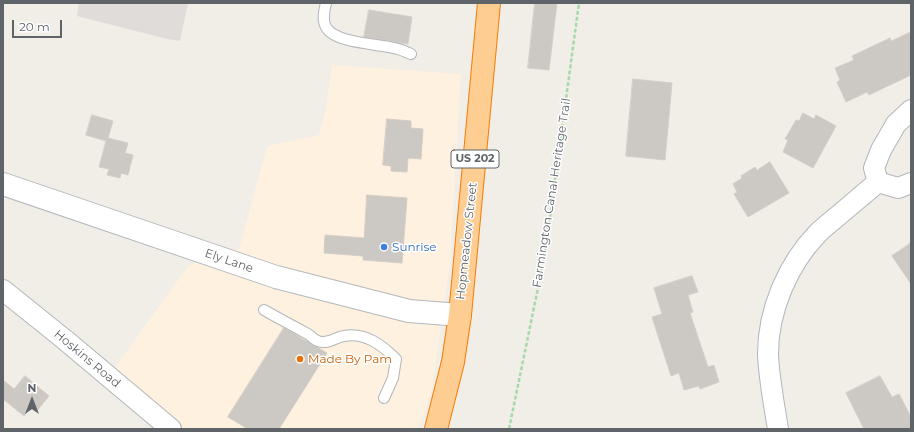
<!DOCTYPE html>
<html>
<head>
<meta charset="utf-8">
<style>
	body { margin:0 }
	#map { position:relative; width:914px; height:432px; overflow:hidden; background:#f1ede7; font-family:Montserrat,sans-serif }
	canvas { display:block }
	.frame { position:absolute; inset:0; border:4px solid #5f6468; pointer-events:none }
	.north { position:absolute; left:12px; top:380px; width:40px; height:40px; -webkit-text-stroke:3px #fff; paint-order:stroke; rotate:0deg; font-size:11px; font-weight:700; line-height:16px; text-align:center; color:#5f6468 }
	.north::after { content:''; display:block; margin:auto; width:14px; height:18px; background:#5f6468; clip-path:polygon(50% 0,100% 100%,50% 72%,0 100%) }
	.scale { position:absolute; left:12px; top:20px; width:50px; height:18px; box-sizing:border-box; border:2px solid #5f6468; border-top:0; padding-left:5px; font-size:12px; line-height:14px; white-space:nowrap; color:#5f6468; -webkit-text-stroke:3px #fff; paint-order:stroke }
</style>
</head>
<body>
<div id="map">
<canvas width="914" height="432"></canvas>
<div class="frame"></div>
<div class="north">N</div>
<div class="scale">20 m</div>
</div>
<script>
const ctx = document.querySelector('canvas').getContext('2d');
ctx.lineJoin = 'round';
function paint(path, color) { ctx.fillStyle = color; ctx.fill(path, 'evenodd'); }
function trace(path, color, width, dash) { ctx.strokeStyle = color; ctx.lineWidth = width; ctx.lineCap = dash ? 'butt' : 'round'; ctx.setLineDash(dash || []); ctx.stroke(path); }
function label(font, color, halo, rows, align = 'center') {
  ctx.font = font + ' Montserrat,sans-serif'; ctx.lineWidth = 3; ctx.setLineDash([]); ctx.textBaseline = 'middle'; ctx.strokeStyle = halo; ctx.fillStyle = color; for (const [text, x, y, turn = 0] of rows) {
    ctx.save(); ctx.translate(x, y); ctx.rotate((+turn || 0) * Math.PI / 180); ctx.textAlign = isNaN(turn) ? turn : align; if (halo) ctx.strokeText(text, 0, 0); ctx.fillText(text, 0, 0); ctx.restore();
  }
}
const commercial = new Path2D(`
	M332 65 461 74 450 264 431 394 418 429H181L115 367 189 265 239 249 267 146 319 135 326 108Z`);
const industrial = new Path2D(`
	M79 3H188L180 41 167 39 77 16Z`);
const building = new Path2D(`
	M535 3H557L549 70 528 68Z
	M369 10 412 17 408 44 364 37Z
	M911 32V75L869 95 867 92 846 102 837 82 840 80 835 68 854 60 852 56 890 38 891 41Z
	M633 79 672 83 665 160 626 156Z
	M803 113 814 119 816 115 836 126 813 168 783 152 788 140 785 139 796 120 799 121Z
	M92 115 113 121 108 138 128 143 125 153 133 155 128 175 121 173 120 178 107 175 109 169 99 167 106 141 86 135Z
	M387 119 411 121V128L423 129 421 159 408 158 407 172 391 171V166L383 165Z
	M770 162 789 193 748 217 734 194 737 192 733 184 742 178 741 176 755 167 757 170Z
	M367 195 407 198 402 263 363 260V256L324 253 325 235 364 238Z
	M911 243V284L892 256Z
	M692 276 698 292 688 295 693 312 690 313 708 367 714 365 719 382 700 389 699 386 684 390 679 373 671 376 652 317 662 314 654 288Z
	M284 328 327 353 279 429H248L228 417Z
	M25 376 49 396 36 412 30 408 24 416 3 399V380L14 389Z
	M880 376 892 397 899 394 911 417V429H864L846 393Z`);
const path = new Path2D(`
	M509 429 545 254 579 3`);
const lane = new Path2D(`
	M326 3C324 11 322 20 326 27 334 43 378 44 394 48 400 49 406 52 411 54
	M264 310C278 318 293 326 308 334 311 336 314 340 318 341 327 345 336 337 344 336 365 332 382 345 396 359L393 378 384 398`);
const street = new Path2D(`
	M878 182 874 168 881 150 896 124 911 110
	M878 182 898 188 911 183
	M3 290 64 339 171 429
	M778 429C774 404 769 379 768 354 768 310 788 264 818 233 824 227 832 221 839 215 852 204 865 193 878 182`);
const secondary = new Path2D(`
	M3 184 276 277 409 311 460 315`);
const highway = new Path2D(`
	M436 429 453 362 460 315 489 3`);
const markers = [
	[384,247,4,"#3f7fe0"],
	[300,359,4,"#e8710a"]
];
const shields = [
	[475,159,48]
];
const shieldNames = [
	["US 202",475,159]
];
const streetNames = [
	["Farmington Canal Heritage Trail",552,193,-81],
	["Hopmeadow Street",467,241,-84],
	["Ely Lane",229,261,19],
	["Hoskins Road",87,359,40]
];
const shopNames = [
	["Sunrise",392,247]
];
const foodNames = [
	["Made By Pam",308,359]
];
paint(commercial, '#fef1df');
paint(industrial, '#e0dcd9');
paint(building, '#ccc8c4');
trace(building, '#d6cdc5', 1);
trace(lane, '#b2b6ba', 12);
trace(street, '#b2b6ba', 22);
trace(secondary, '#b3b8bc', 24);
trace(highway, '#f87a00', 24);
trace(path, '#a7daab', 2.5, [4, 2]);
trace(lane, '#fff', 10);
trace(street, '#fff', 20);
trace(secondary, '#fff', 22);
trace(highway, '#fdcd92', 22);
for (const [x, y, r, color] of markers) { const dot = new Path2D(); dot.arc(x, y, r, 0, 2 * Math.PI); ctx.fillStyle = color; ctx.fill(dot); trace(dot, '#fff', 1.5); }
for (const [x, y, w] of shields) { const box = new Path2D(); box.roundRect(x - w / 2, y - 9, w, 18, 3); ctx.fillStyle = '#fff'; ctx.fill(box); trace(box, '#5f6468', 1); }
label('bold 11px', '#5f6468', null, shieldNames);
label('12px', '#5f6468', '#fff', streetNames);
label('12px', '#366cbe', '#fff', shopNames, 'left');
label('12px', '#c56008', '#fff', foodNames, 'left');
</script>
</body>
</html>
